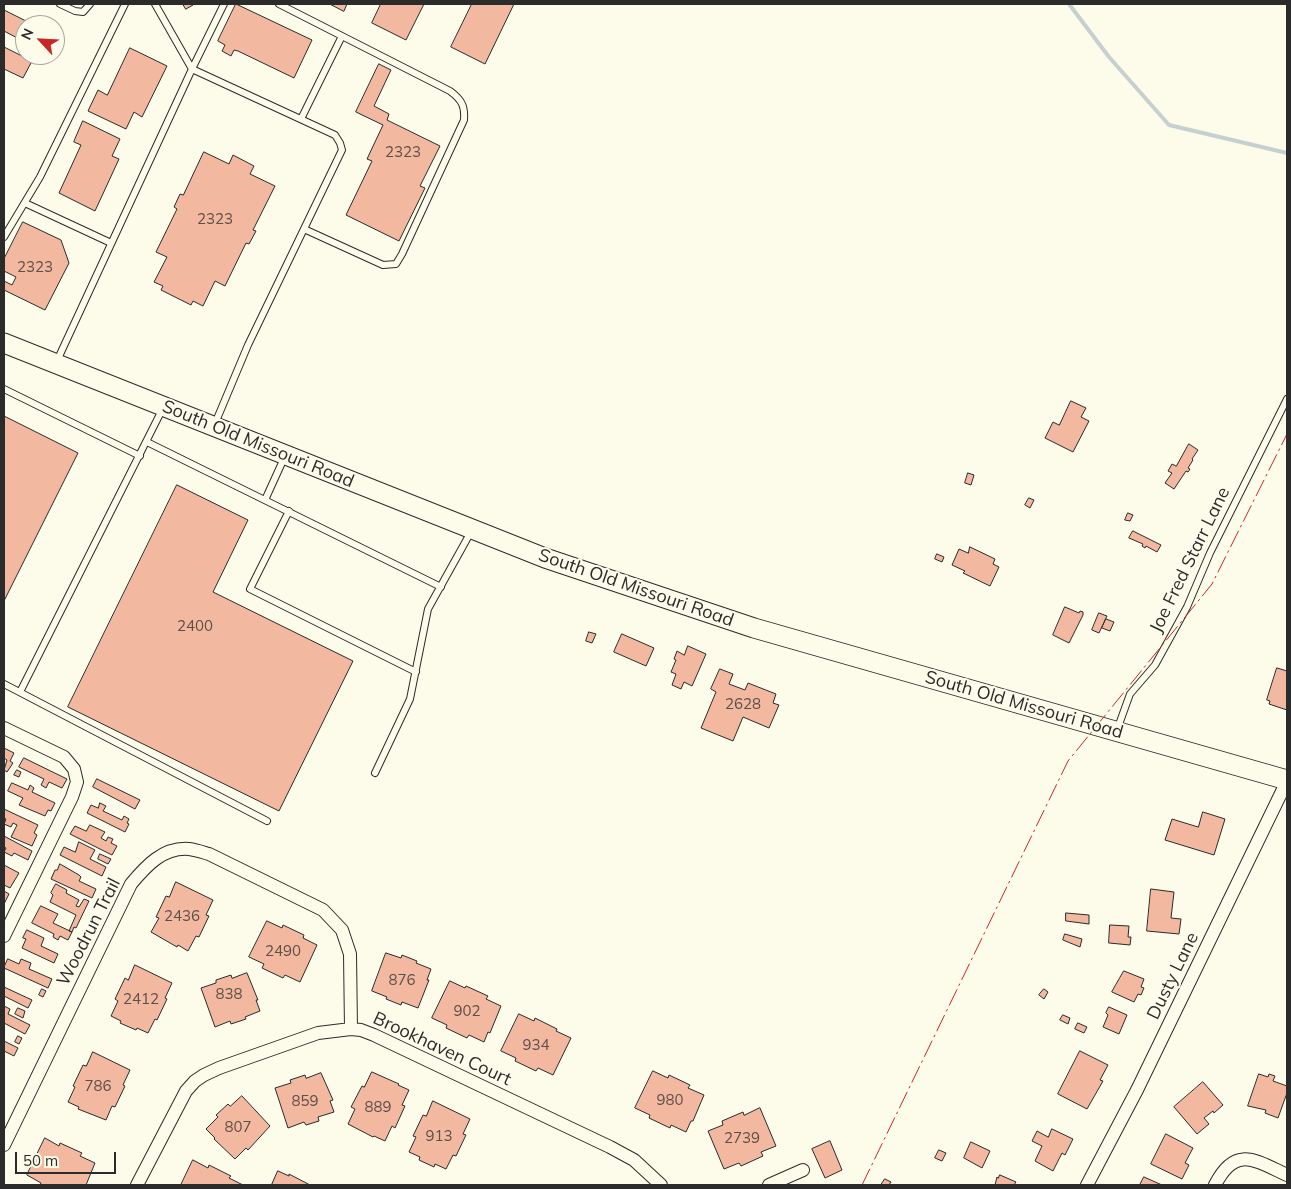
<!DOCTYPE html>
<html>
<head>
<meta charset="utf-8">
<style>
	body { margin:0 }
	#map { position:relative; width:1291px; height:1189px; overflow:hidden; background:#fdfbea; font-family:Mulish,sans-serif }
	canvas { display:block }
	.frame { position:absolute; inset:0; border:5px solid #2b2b2b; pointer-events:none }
	.north { position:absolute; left:15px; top:15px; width:50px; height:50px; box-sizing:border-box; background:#fdfbea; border:1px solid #a9a89e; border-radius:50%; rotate:295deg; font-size:14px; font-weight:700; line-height:20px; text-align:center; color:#2b2b2b }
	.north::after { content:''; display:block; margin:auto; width:18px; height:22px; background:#c62828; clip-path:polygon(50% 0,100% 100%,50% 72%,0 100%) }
	.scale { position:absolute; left:15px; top:1152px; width:101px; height:22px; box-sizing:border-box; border:2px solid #2b2b2b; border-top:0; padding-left:6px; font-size:15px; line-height:18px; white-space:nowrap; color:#2b2b2b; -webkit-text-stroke:4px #fdfbea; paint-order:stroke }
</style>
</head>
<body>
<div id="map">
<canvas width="1291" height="1189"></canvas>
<div class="frame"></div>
<div class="north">N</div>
<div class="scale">50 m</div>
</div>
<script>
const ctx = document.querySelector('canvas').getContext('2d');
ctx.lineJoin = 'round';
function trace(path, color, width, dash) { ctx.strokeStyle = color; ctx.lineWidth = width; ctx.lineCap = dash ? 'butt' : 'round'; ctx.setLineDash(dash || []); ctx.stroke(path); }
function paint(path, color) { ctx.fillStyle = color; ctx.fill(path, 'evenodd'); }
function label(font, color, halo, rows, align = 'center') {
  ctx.font = font + ' Mulish,sans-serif'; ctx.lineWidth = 4; ctx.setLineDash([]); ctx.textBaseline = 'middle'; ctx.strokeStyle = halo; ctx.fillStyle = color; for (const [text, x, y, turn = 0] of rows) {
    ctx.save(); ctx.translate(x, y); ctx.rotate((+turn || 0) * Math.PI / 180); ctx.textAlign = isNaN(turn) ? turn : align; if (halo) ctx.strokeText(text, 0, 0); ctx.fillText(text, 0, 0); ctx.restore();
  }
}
const stream = new Path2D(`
	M1069 4 1109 57 1169 125 1287 153`);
const building = new Path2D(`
	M183 4H192L193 5 186 9Z
	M236 4 312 40 294 78 238 51 234 50 231 56 222 51 225 45 218 41Z
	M330 4H347L344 11Z
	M381 4H424L406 40 372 23Z
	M472 4H514L485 64 451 47Z
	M4 10 34 25H25V42L4 31Z
	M4 47 32 61 23 78 4 69Z
	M130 48 167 66 142 117 134 112 126 129 88 111 98 90 107 95Z
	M379 64 391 70 374 106 389 114 387 120 440 146 420 186 425 188 399 241 346 215 372 161 367 159 383 125 356 112Z
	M83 121 120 139 112 156 119 159 95 211 59 193 81 145 74 142Z
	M204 152 229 164 233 155 254 166 250 174 275 186 253 230 256 231 249 244 246 243 225 286 215 281 203 306 193 301 191 305 161 290 163 286 154 282 167 257 156 252 177 209 174 207 180 194 183 195Z
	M23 222 61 240 69 263 45 310 4 290V281L12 285 16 277 4 271V259Z
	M1071 401 1086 408 1081 417 1089 421 1073 452 1045 438 1053 422 1059 425Z
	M4 416 78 453 4 601Z
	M1189 444 1198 450 1192 459 1193 460 1188 468 1190 469 1188 472 1186 471 1174 489 1165 483 1172 473 1168 471 1172 464 1176 466Z
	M968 473 974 475 971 485 965 483Z
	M177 485 248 520 213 592 353 661 279 811 68 707Z
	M1029 498 1034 500 1030 508 1025 505Z
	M1128 513 1133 515 1130 521 1125 520Z
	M1133 531 1161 545 1157 552 1146 546 1145 548 1142 546 1143 544 1129 538Z
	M970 547 995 559 993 564 999 567 990 586 963 573 965 571 952 565 959 549 968 553Z
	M937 554 944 557 942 562 935 559Z
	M1065 607 1079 613 1080 611 1083 612V615L1069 643 1053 635Z
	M1099 613 1107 616 1099 633 1092 630Z
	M1106 619 1114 622 1110 631 1102 628Z
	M589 632 596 634 592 643 586 641Z
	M622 634 654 648 646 666 614 652Z
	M688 646 706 654 692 686 684 682 681 689 672 685 676 674 671 672 676 660 674 659 677 651 684 655Z
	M1277 668 1287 671V710L1269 704 1270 701 1267 700Z
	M720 669 733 674 729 684 745 690 748 683 776 694 773 703 779 705 769 728 743 717 733 741 701 728 716 692 711 689Z
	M4 748 14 753 10 761 13 763 7 772 4 770 7 760 4 758Z
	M24 758 67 779 62 788 49 782 46 788 41 785 44 779 19 767Z
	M17 770 21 772 19 777 14 775Z
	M97 779 140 800 135 809 93 787Z
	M12 783 28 790 30 785 34 788 32 792 55 803 51 811 48 810 45 816 19 805 23 798 8 791Z
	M100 803 106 806 103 811 122 820 124 816 129 819 127 823 129 824 125 832 87 813 91 805 98 808Z
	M4 809 38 825 34 833 37 835 32 846 11 837 17 825 13 823 11 827 4 824 6 819 4 818Z
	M1203 812 1225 819 1214 855 1165 840 1172 819 1198 827Z
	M90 825 105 832 101 838 106 841 108 837 113 839 111 843 117 846 112 855 70 834 75 826 86 831Z
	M4 836 32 851 28 860 14 853 12 856 4 852 6 848 4 847Z
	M79 842 95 850 90 859 106 867 102 876 60 855 64 847 75 852Z
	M100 854 111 859 108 864 98 859Z
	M60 864 79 875 81 877 79 881 96 889 92 898 51 879 55 870H57Z
	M4 865 19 873 10 888 4 885Z
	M176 882 213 900 206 915 209 916 199 937 196 936 188 951 178 945 177 947 151 932 159 918 156 917 166 896 169 897Z
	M56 884 67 890 66 893 79 900 76 906 79 907 84 899 89 901 76 928 74 927 72 932 69 931 76 915 50 902 53 895 51 893Z
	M1151 889 1174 892 1171 918 1181 919 1179 934 1147 931Z
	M4 891 9 894 4 904Z
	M41 906 58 914 53 923 72 932 68 940 60 936 58 940 53 937 54 934 32 923Z
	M1066 913 1089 915V924L1066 921Z
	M267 921 282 928 283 925 304 935 303 938 317 945 300 982 285 975 283 978 262 968 264 964 249 957Z
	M1110 925 1129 926 1128 937H1131L1130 945 1109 943Z
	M27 930 44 938 41 946 58 954 54 963 22 948 26 939 23 938Z
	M1065 934 1082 939 1080 947 1063 940Z
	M386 953 401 958 402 955 417 961 416 963 431 969 427 980H429L418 1008 402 1002 401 1005 386 999 387 997 372 991Z
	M8 959 19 964 21 959 31 963 29 969 52 979 48 988 4 968Z
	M135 965 172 983 165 998 167 999 157 1020 155 1019 148 1033 137 1028 136 1030 120 1023 121 1021 111 1016 118 1001 115 999 125 978 128 980Z
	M1124 971 1144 979 1141 987 1144 988 1141 995 1138 994 1134 1002 1112 992Z
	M247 973 258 1000H256L260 1011 245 1017 246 1019 231 1024 230 1021 215 1027 201 988 216 983V980L231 975 232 978Z
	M450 981 465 988 466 986 488 996 486 999 501 1006 490 1033 488 1032 484 1042 469 1035 467 1038 446 1028 447 1025 432 1018Z
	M4 987 32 1000 28 1008 4 996Z
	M42 989 46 991 43 997 39 995Z
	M1044 989 1048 992 1044 999 1039 995Z
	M4 1006 10 1009 8 1014 30 1025 25 1034 4 1023Z
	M1109 1007 1127 1015 1119 1034 1103 1027 1108 1015 1106 1013Z
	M18 1008 25 1011 23 1018 15 1014Z
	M519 1014 534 1021 535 1018 557 1029 556 1031 571 1038 553 1075 538 1068 536 1071 515 1061 516 1058 501 1051Z
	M1063 1015 1070 1018 1068 1024 1060 1020Z
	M1078 1023 1087 1027 1084 1033 1075 1029Z
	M18 1036 22 1038 19 1044 15 1042Z
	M4 1041 18 1048 14 1056 4 1051Z
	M1080 1051 1108 1065 1100 1080 1103 1081 1087 1109 1058 1094Z
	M93 1052 130 1070 123 1085 125 1086 115 1107 112 1106 106 1120 78 1109 79 1107 68 1102 75 1087 73 1086 83 1065 86 1066Z
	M653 1071 668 1078 669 1075 690 1085 688 1088 704 1095 693 1121H691L686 1132 671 1125 670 1128 649 1118 650 1115 635 1108Z
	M372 1072 399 1084 398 1085 409 1090 402 1105 405 1106 395 1128 392 1126 385 1141 374 1136 373 1137 348 1124 355 1109 351 1107 362 1086 364 1087Z
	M321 1073 333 1100 330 1101 334 1112 318 1117 319 1121 306 1125 304 1122 288 1128 275 1088 291 1083 290 1080 305 1075 306 1078Z
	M1259 1074 1268 1077 1269 1074 1275 1076 1273 1081 1287 1086V1093L1278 1118 1265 1113 1266 1110 1248 1106Z
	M1203 1082 1223 1105 1214 1113 1213 1111 1204 1118 1209 1124 1197 1134 1174 1107Z
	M242 1096 270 1126 248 1150 246 1148 235 1159 214 1139 215 1138 206 1129 218 1117 216 1115 228 1104 230 1106Z
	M433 1101 470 1119 463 1134 466 1135 456 1156 453 1155 446 1169 435 1164 434 1167 419 1160 420 1157 409 1152 416 1137 413 1136 423 1115 426 1116Z
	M760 1108 776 1146 761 1152 763 1156 741 1166 739 1163 724 1169 708 1131 723 1125 722 1121 743 1112 744 1115Z
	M1052 1129 1073 1139 1065 1155 1062 1153 1053 1171 1035 1161 1042 1146 1032 1141 1037 1131 1048 1137Z
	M1166 1134 1193 1148 1185 1163 1189 1165 1182 1179 1151 1164Z
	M45 1138 59 1146 60 1143 82 1153 80 1156 95 1163 86 1185H40L41 1183 27 1175Z
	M830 1141 842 1170 825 1178 812 1149Z
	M971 1142 990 1151 982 1168 964 1158Z
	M939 1150 946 1153 942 1161 935 1158Z
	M193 1160 208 1168 209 1165 231 1176 229 1178 243 1185H181Z
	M278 1171 289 1176V1174L310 1185H268H271Z
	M1000 1175 1016 1182 1014 1185H995L997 1177 998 1178Z
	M1144 1177 1162 1185H1140Z
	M885 1179 891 1182 889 1185H881Z`);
const service = new Path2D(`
	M60 4 75 11 83 12 90 4
	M279 4 450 91C462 100 465 106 464 120L402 254 396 264 383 265 304 229
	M301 119 342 36
	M25 203 111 243
	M4 237 40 177 125 4
	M56 363 192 69 155 4
	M4 389 140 456
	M214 426 248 345 342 150 340 143 335 135 192 69 224 4
	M147 442 441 587
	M265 500 285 456
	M289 511 250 589 416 672
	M4 684 267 821
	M20 692 163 408
	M1117 730 1130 694 1155 665 1187 607 1210 553 1287 399
	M375 773 410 699 428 609 472 530`);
const minor = new Path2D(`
	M4 728 64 757 74 769 77 782 72 797 4 936
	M4 1145 131 884C146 866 163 847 189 849 196 850 202 852 209 854L323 910 342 930 350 954 351 1029
	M137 1185 186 1091 195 1081 204 1075 219 1068 318 1033 351 1029 361 1030 374 1035 610 1147 634 1160 661 1185
	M769 1185 803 1170
	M1087 1185 1137 1090 1287 781
	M1215 1185C1235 1145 1255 1160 1287 1175`);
const primary = new Path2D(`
	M4 343 545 558 754 628 1287 780`);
const power = new Path2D(`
	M862 1185 1068 761 1212 584 1287 434`);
const numberNames = [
	["2323",403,152],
	["2323",215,219],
	["2323",35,267],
	["2400",195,626],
	["2628",743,704],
	["2436",182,916],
	["2490",283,951],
	["876",402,980],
	["838",229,994],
	["2412",141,999],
	["902",467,1011],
	["934",536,1045],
	["786",98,1086],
	["980",670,1100],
	["859",305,1101],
	["889",378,1107],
	["807",238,1127],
	["913",439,1136],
	["2739",742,1138]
];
const streetNames = [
	["South Old Missouri Road",258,444,22],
	["Joe Fred Starr Lane",1190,560,-64],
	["South Old Missouri Road",636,588,19],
	["South Old Missouri Road",1024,705,16],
	["Woodrun Trail",89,932,-63],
	["Dusty Lane",1173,976,-64],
	["Brookhaven Court",442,1049,25]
];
trace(stream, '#c7d0d0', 4);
paint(building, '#f2b8a0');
trace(building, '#2b2b2b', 1);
trace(service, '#2b2b2b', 8);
trace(minor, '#2b2b2b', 14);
trace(primary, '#2b2b2b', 21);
trace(service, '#fdfbea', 6);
trace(minor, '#fdfbea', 12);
trace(primary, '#fdfbea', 19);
trace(power, '#c62828', 1, [18, 4, 2.5, 4]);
label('15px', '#5d4e48', null, numberNames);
label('18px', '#2b2b2b', '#fdfbea', streetNames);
</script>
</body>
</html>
